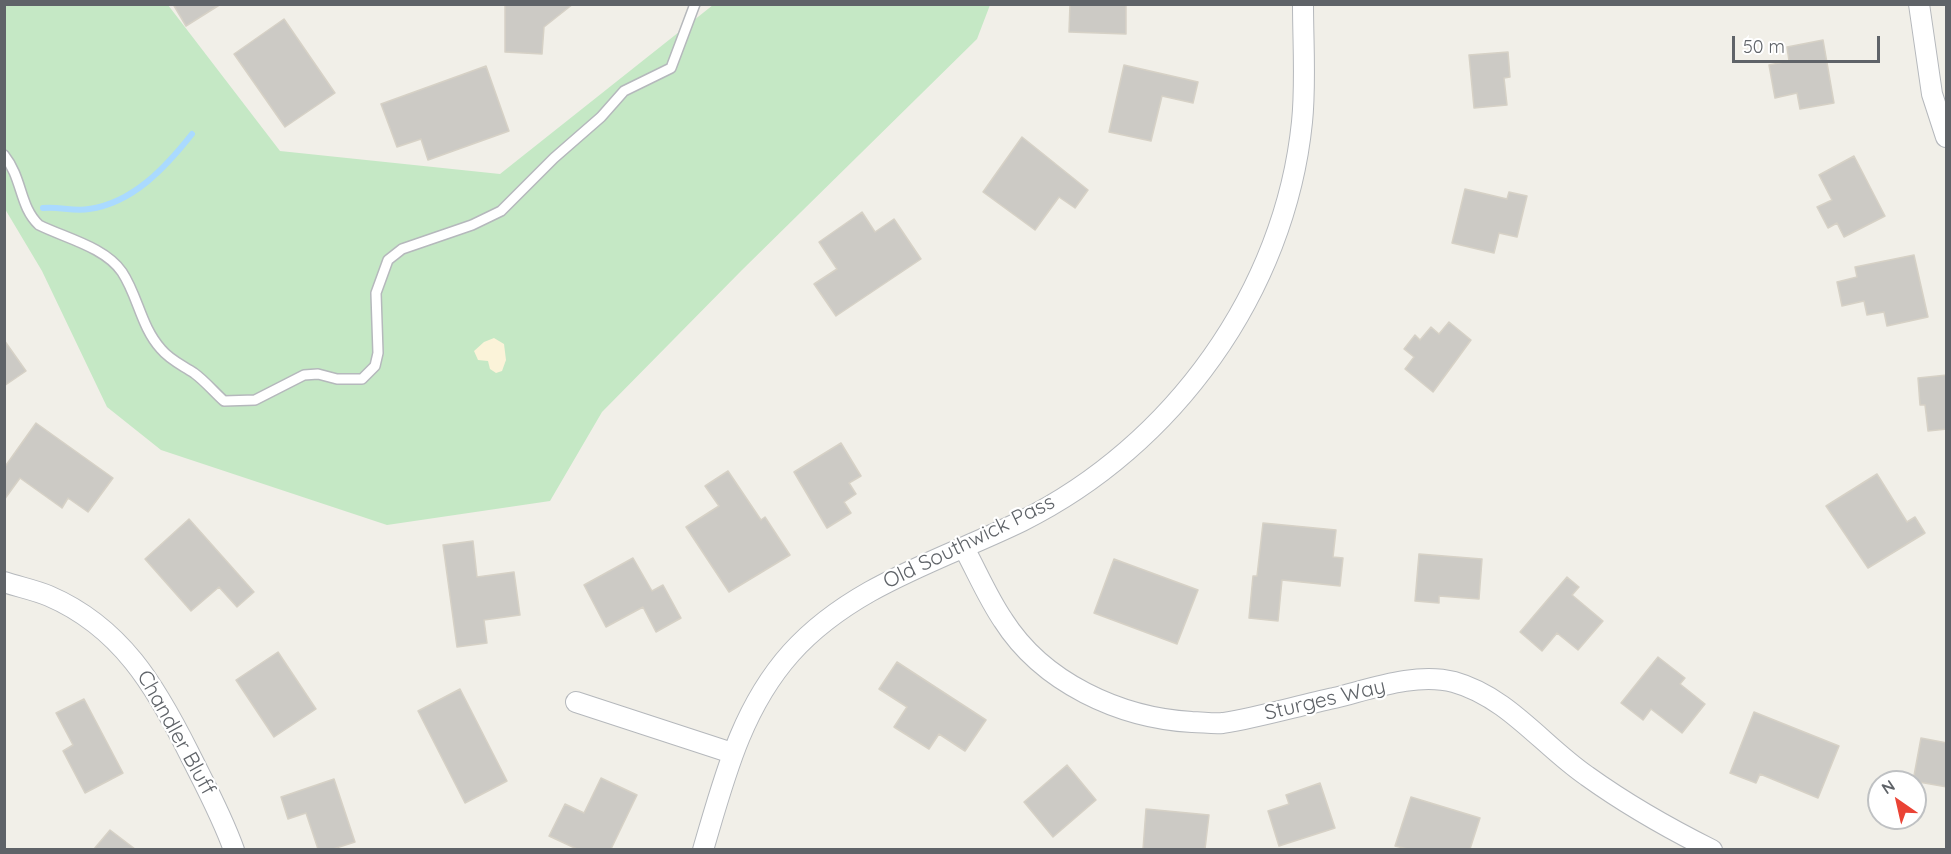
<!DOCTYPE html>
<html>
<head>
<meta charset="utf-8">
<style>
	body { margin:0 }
	#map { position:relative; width:1951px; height:854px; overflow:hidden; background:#f1efe8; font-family:Quicksand,sans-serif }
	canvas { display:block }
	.frame { position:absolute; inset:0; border:6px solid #5f6368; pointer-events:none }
	.north { position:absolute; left:1867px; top:770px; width:60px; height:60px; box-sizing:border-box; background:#fff; border:2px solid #bfc1c3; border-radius:50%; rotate:326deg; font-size:16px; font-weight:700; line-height:24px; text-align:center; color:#5f6368 }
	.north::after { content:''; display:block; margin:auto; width:21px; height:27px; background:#ea4335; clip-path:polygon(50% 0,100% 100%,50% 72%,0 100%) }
	.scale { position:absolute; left:1732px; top:36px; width:148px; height:27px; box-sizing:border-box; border:3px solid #5f6368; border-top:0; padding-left:8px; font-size:18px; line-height:21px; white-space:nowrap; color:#5f6368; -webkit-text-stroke:4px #fff; paint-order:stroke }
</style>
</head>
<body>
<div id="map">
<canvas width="1951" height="854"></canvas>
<div class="frame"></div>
<div class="north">N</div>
<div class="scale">50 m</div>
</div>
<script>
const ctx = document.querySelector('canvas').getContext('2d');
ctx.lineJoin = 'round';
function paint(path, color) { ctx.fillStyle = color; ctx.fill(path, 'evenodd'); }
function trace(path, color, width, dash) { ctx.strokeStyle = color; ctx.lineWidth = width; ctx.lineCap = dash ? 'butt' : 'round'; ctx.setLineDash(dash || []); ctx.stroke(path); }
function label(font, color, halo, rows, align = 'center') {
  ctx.font = font + ' Quicksand,sans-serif'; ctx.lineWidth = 4.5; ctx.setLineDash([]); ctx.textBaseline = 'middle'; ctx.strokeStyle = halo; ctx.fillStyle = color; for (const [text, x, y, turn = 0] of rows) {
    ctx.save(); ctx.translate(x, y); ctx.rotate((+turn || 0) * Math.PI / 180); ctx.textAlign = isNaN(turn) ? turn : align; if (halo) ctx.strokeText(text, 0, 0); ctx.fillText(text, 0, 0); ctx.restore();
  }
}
const green = new Path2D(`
	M4 5H168L280 151 500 174 713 5H990L977 39 742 270 602 412 550 501 387 525 161 450 107 407 42 271 5 209Z`);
const sand = new Path2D(`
	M494 338 504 344 506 360 502 371 496 373 490 369 488 361 478 360 474 351 484 342Z`);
const stream = new Path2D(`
	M43 208C58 206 74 212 89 209 133 203 166 167 192 134`);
const building = new Path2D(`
	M173 4H221L186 26Z
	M505 4H573L544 27 542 54 505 52Z
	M1070 4H1126V34L1069 32Z
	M284 19 335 93 285 127 234 54Z
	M1823 40 1834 103 1800 109 1797 93 1775 98 1769 65 1789 61 1787 47Z
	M1508 52 1510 77 1504 78 1507 105 1474 108 1469 55Z
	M1124 65 1198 82 1193 103 1162 96 1151 141 1109 132Z
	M486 66 509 131 428 160 421 139 397 147 381 104Z
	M1022 137 1088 190 1075 208 1059 197 1035 230 983 192Z
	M1854 156 1885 216 1844 237 1837 223 1828 228 1817 207 1832 200 1819 175Z
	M1465 189 1507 199 1509 192 1527 196 1517 237 1499 233 1494 253 1452 243Z
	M862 212 875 232 894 219 921 259 836 316 814 284 837 269 819 242Z
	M1914 255 1928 317 1887 326 1884 312 1867 315 1864 301 1842 306 1837 282 1857 277 1855 267Z
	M1449 322 1471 340 1433 392 1405 369 1414 357 1404 349 1415 335 1420 340 1431 327 1439 334Z
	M4 340 26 371 4 386Z
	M1947 375V429L1928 431 1925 405H1920L1918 378Z
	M36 423 113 478 88 512 68 498 62 508 20 478 4 500V468Z
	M841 443 861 476 849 483 856 494 844 502 851 513 827 528 794 472Z
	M728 471 761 520 765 517 790 555 729 592 686 527 719 506 705 486Z
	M1877 474 1907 522 1915 517 1925 533 1868 568 1826 506Z
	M189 519 254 592 237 607 219 587 191 611 145 559Z
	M1263 523 1336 530 1333 557 1343 558 1340 586 1282 580 1278 621 1249 618 1253 576H1257Z
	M473 541 477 577 514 572 520 615 484 620 487 643 457 647 443 545Z
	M1419 554 1482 559 1479 599 1439 596V603L1415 601Z
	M633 558 652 591 663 585 681 618 656 632 643 607 606 627 584 585Z
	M1114 559 1198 590 1177 644 1094 613Z
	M1567 577 1579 587 1572 595 1603 621 1578 650 1557 633 1542 651 1520 632Z
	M278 652 316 709 274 737 236 680Z
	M1658 657 1685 678 1680 684 1705 704 1682 733 1651 709 1643 720 1621 703Z
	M897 662 986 720 965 751 939 734 929 749 894 727 907 707 879 689Z
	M460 689 507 781 465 803 418 711Z
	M84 699 123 773 85 793 63 751 73 745 56 713Z
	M1754 712 1839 746 1818 798 1760 774 1756 783 1730 773Z
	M1921 738 1947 743V787L1913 781Z
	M1067 765 1096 800 1053 837 1024 802Z
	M601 778 637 795 611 849H577L549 836 565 804 584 813Z
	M334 779 355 842 333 849H318L306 813 288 819 281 797Z
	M1320 783 1335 828 1279 846 1268 811 1289 804 1286 795Z
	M1411 797 1480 818 1470 849H1408L1395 846Z
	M1146 809 1209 815 1205 849H1143Z
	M110 830 135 849H94Z`);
const lane = new Path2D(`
	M4 155C23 179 19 206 39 225 65 238 105 247 122 272 138 296 141 327 161 349 170 360 182 365 194 373 205 381 214 392 224 401L255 400 304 375 318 374 337 379H362L375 366 378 353 376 293 388 260 402 249 472 225 501 211 554 158 601 117 624 91 671 68 695 4`);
const street = new Path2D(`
	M1919 4 1932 94 1946 137
	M964 548C977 572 988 598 1003 620 1043 683 1120 718 1192 722 1202 722 1213 724 1223 723 1260 717 1297 706 1334 698 1371 689 1416 672 1454 682 1508 697 1543 746 1587 776 1626 804 1668 828 1712 850
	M4 582C19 587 35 590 49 596 121 627 156 687 189 753 205 785 222 816 234 850
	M576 702 732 753
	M703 850C724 779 741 709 791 653 852 585 942 560 1022 521 1173 446 1285 291 1302 122 1306 84 1303 43 1303 4`);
const streetNames = [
	["Old Southwick Pass",969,542,-26],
	["Sturges Way",1325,700,-13],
	["Chandler Bluff",176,733,61]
];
paint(green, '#c5e8c5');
paint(sand, '#fbf3d9');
trace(stream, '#aadaff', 6);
paint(building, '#cccac5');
trace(building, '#d6d1c6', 1.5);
trace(lane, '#b5b8bc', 12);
trace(street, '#b5b8bc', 22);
trace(lane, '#fff', 9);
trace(street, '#fff', 20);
label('21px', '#5f6368', '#fff', streetNames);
</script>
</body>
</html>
